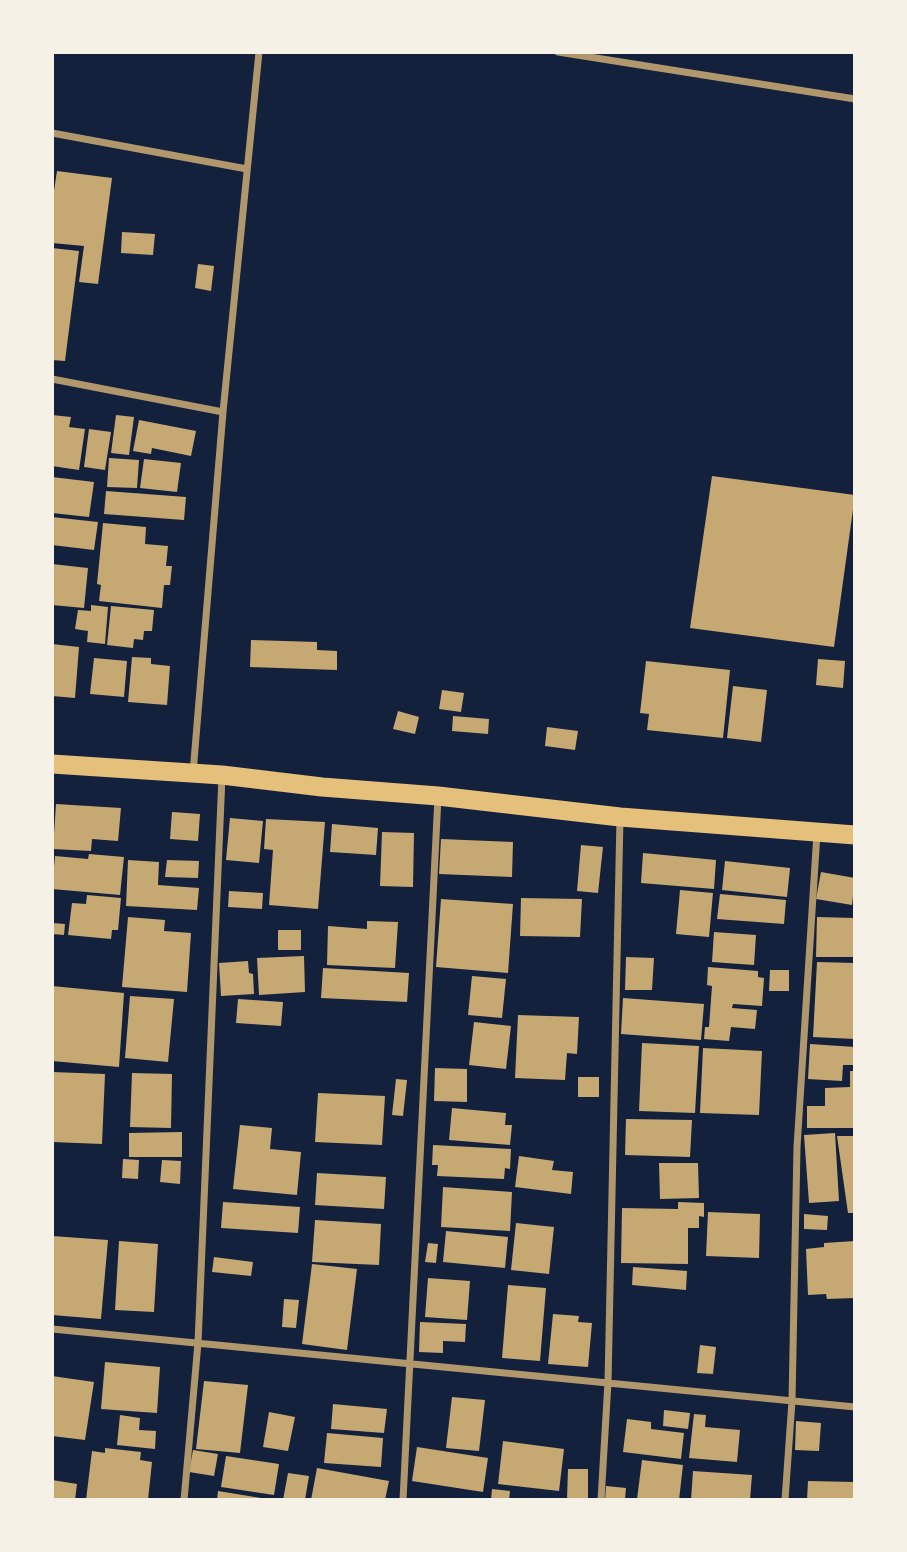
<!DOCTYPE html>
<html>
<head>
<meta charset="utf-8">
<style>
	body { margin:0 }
	#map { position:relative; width:907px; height:1552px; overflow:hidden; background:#14213d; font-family:"Roboto Condensed",sans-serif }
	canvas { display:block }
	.frame { position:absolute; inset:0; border:54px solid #f6f1e7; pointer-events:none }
</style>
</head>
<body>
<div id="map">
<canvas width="907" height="1552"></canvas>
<div class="frame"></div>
</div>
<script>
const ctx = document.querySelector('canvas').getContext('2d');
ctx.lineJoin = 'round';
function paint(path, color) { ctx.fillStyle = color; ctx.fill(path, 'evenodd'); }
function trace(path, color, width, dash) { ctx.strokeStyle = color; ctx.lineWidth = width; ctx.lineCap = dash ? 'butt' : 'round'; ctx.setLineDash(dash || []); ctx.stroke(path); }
const building = new Path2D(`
	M57 171 112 178 98 284 79 282 84 246 52 243V204Z
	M122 232 155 234 153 255 121 253Z
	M52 248 79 251 65 361 52 360Z
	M198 264 214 266 211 291 195 288Z
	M52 415 71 417 69 427 85 429 79 470 52 466Z
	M116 415 134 417 129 455 111 453Z
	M139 420 196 431 191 456 152 448 151 454 133 451Z
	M89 429 111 432 105 470 84 467Z
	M109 458 139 460 137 488 107 487Z
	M144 459 181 463 177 492 140 488Z
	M712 476 855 495 834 647 690 628Z
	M52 477 94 482 89 517 52 513Z
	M106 491 186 497 184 520 104 514Z
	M52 517 98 522 94 550 52 545Z
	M103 523 146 527 145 544 168 546 166 566H172L170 585H164L162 608 99 601 101 585 97 584Z
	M52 564 88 568 84 608 52 605Z
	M91 605 108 607 105 644 87 642 88 631 75 629 78 610 91 611Z
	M111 606 154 610 152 631H144L143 640 134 639 133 648 107 645Z
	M251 640 317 642V650L337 651V670L250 667Z
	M52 644 79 647 75 698 52 696Z
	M132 657 151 658V664L170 666 167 705 128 702Z
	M94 658 127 661 124 697 90 694Z
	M818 659 845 661 843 688 816 685Z
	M646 661 730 670 723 738 647 730 649 714 640 713Z
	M733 686 767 690 761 742 727 738Z
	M442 690 464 693 461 712 439 709Z
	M398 711 419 717 415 734 393 729Z
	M453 716 489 719 488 734 452 731Z
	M547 727 578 731 575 750 545 746Z
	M56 804 121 808 118 841 92 839 91 851 53 849Z
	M172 812 200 814 198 841 170 839Z
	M230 818 263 821 259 863 226 860Z
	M266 819 325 822 318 909 269 905 273 850 264 849Z
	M332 824 378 828 376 855 330 852Z
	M382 832 414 833 413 887 380 886Z
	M441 839 513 842 512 877 439 874Z
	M581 845 603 847 598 893 577 891Z
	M643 853 716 860 714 889 641 883Z
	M89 854 124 857 120 895 52 889 55 856 88 859Z
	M128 860 159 862 158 885 199 888 197 910 126 906Z
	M167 860 199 861 198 878 165 877Z
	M725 861 790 868 787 897 722 890Z
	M821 872 855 878 852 905 816 899Z
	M680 890 713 893 709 937 676 934Z
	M229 891 263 893 262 909 228 907Z
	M720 894 786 900 784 924 717 919Z
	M87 895 121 898 118 930H112L111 939 68 935 72 903 86 904Z
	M521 898 582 899 580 937 520 936Z
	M441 899 513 904 508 973 436 967Z
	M128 917 165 920 164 931 191 933 187 992 122 987Z
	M817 917 855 918V957H816Z
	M367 921 398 922 395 968 327 965 328 926 367 929Z
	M52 923 65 924 64 935 52 934Z
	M278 930H301V950H278Z
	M714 932 756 935 754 965 712 962Z
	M304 956 305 992 259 995 257 958Z
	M626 957 654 958 652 990H625Z
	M248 961 249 973 253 974 254 994 221 996 219 963Z
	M817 962 855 963V1039L813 1037Z
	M708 967 758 971V977L764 978 762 1006 733 1004 732 1008 757 1010 755 1029 731 1027 729 1041 704 1039 705 1027H709L712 986 707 985Z
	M323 968 409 973 407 1002 321 998Z
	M770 970H789V991H769Z
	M472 976 506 979 502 1018 468 1015Z
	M52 986 124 993 119 1067 52 1061Z
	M130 996 174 999 168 1062 125 1058Z
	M623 998 704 1004 701 1040 621 1034Z
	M238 999 283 1002 281 1026 236 1023Z
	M518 1015 579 1017 577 1054 567 1053 565 1080 515 1078Z
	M474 1022 511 1026 506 1069 469 1065Z
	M642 1043 699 1046 695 1113 639 1111Z
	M810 1044 855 1047V1065H843L842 1081 808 1079Z
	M703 1048 762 1051 759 1115 700 1113Z
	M435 1068 467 1069V1102L434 1101Z
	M850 1071H855V1128H807V1106H825V1088L850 1087Z
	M52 1072 105 1074 102 1144 52 1142Z
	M132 1073 172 1074 171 1128 130 1127Z
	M578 1077H599V1097H578Z
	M396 1079 407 1080 403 1116 392 1115Z
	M318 1093 385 1096 382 1145 315 1142Z
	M452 1108 506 1113 505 1125H512L510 1145 449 1140Z
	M626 1119 692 1120 690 1157 625 1155Z
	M240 1125 272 1128 270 1149 301 1152 297 1195 233 1189Z
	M182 1132V1157H129V1133Z
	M835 1133 839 1201 809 1203 804 1135Z
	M837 1136H855V1213H848Z
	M433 1145 511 1149 510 1169 505 1168 504 1179 437 1176 438 1165H432Z
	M519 1156 554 1161 552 1170 573 1172 571 1194 515 1187Z
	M123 1159 139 1160 138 1179 122 1178Z
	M162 1160 181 1161 180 1184 160 1182Z
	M659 1163H698L699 1198 660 1199Z
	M317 1173 386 1177 384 1209 315 1205Z
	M443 1187 512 1192 510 1231 441 1227Z
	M223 1202 300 1207 298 1233 221 1228Z
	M678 1202 704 1203V1217L699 1216V1228H688V1264L621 1263 622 1208 678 1209Z
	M708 1212 760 1214 759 1258 706 1256Z
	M804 1214 828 1216 827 1230 804 1229Z
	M315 1220 381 1224 379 1265 312 1262Z
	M516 1223 554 1227 549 1274 511 1270Z
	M446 1231 508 1237 505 1268 443 1262Z
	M52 1236 108 1240 101 1319 52 1315Z
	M119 1241 158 1244 154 1312 115 1310Z
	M855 1241V1298L827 1299 826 1294 808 1295 806 1249 824 1247V1243Z
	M428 1243 438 1244 436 1263 425 1262Z
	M214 1257 253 1262 251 1276 212 1272Z
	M312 1264 357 1269 347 1350 302 1344Z
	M633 1267 687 1271 686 1290 632 1285Z
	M428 1278 470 1281 467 1320 425 1317Z
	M508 1285 546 1288 540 1361 502 1358Z
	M284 1299 299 1300 296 1328 282 1327Z
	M553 1314 579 1316 578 1322 592 1323 588 1367 548 1364Z
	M420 1322 466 1324 465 1342 443 1341V1353L419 1352Z
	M700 1345 716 1347 713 1374 697 1373Z
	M105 1362 160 1367 157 1413 101 1409Z
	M52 1376 94 1382 85 1440 52 1436Z
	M204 1381 248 1385 240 1453 196 1449Z
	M452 1397 485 1400 479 1451 446 1448Z
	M333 1404 387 1409 384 1433 331 1429Z
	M664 1410 690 1413 688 1429 663 1426Z
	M269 1412 295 1417 288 1451 263 1447Z
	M694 1414 706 1415 705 1427 740 1430 737 1462 689 1458Z
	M120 1415 140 1418 139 1430 156 1431 155 1449 117 1445Z
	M627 1419 651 1422V1429L684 1433 681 1459 623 1452Z
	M796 1421 821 1423 819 1451 795 1450Z
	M327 1433 383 1438 381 1467 324 1463Z
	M503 1441 564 1449 559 1491 498 1484Z
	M417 1447 488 1458 483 1492 412 1481Z
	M105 1448 141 1452 140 1460 152 1462 148 1500H86L92 1451 105 1453Z
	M193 1450 218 1454 214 1476 189 1472Z
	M226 1456 279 1464 274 1495 221 1487Z
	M642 1460 683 1465 679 1500 637 1499Z
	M317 1468 389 1481 385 1500H311Z
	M568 1469H588V1499H567Z
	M693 1471 752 1475 750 1500H691Z
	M288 1473 309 1476 305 1500H283Z
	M52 1480 77 1484 75 1500H52Z
	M808 1481 855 1482V1500H807Z
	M606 1486 626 1488 625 1500H605Z
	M492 1489 510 1491 509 1500H491Z
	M218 1491 261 1498V1500H217Z`);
const minor = new Path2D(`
	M558 52 855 99
	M52 133 247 169
	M52 379 223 412
	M193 773 223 412 259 52
	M52 1329 855 1407
	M184 1500 198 1343 222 776
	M403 1500 438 797
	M601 1500 608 1382 620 818
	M785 1500 792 1401 797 1147 817 833`);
const trunk = new Path2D(`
	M52 764 222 775 322 787 438 796 620 817 855 835`);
paint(building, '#c6a872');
trace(minor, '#b1986c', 7);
trace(trunk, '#e5c07b', 19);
</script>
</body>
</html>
